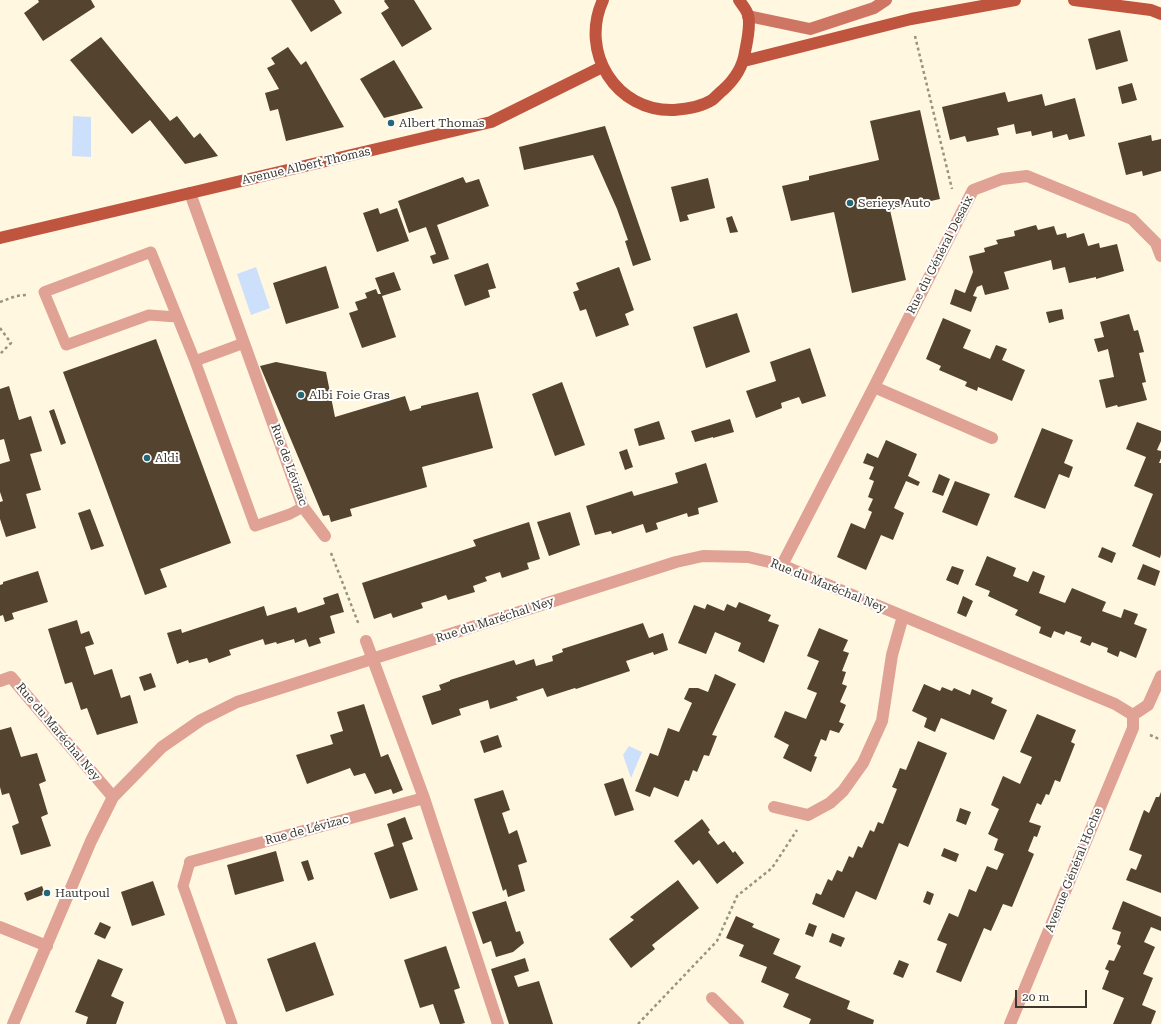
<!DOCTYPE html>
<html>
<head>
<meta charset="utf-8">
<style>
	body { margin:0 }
	#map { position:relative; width:1161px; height:1024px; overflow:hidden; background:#fff7e0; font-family:"Roboto Serif",serif }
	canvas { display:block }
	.scale { position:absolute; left:1015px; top:990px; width:72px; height:18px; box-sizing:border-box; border:2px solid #3c382d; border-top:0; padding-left:5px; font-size:12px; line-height:14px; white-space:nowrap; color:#3c382d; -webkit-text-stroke:3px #fff; paint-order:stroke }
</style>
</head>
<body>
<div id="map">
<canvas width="1161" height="1024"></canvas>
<div class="scale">20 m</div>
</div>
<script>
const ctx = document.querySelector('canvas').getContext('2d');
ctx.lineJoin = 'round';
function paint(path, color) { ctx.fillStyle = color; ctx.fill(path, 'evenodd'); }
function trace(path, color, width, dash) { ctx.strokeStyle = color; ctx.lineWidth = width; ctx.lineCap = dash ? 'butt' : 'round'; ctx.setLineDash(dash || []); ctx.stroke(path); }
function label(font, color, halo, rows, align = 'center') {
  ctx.font = font + ' "Roboto Serif",serif'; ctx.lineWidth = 4; ctx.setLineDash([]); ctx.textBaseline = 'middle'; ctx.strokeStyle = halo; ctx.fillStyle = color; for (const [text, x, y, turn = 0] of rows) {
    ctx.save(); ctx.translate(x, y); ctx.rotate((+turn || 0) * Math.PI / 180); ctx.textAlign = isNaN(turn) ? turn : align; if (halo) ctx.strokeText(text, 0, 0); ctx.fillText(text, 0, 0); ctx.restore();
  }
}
const water = new Path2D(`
	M73 116 91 117V157L72 156Z
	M256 267 270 308 251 315 237 274Z
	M629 746 642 752 631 778 623 755Z`);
const building = new Path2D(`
	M38 0H91L95 7 43 41 24 13 39 2Z
	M291 0H334L342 13 311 32Z
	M385 0H414L432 29 402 47 381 13 389 8 384 1Z
	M1120 30 1128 61 1096 70 1088 39Z
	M101 37 170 121 177 116 194 138 200 133 218 156 185 164 150 120 132 134 70 60Z
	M288 47 301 65 306 61 344 127 286 141 278 109 270 111 265 93 279 89 267 68 275 64 271 58Z
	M394 60 423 108 384 118 360 79Z
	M1132 83 1137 100 1122 104 1118 87Z
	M1005 92 1008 102 1042 94 1045 106 1075 98 1085 136 1069 140 1067 134 1053 138 1052 131 1032 136 1031 131 1016 134 1014 124 997 128 999 135 967 142 965 136 950 140 942 107Z
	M920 110 940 199 890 210 906 280 852 293 834 212 791 221 782 186 809 180V176L879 160 870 121Z
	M605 126 651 260 633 266 625 241 628 240 617 209 593 155 524 170 519 147Z
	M1151 135 1152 141 1161 139V171L1143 176 1142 171 1126 175 1118 143Z
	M463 177 466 183 479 179 489 206 437 225 449 259 433 264 430 256 436 254 426 227 409 233 398 201Z
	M708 178 715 208 687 215 689 220 680 222 671 187Z
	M378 208 380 214 397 208 409 241 377 252 363 213Z
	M732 216 738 232 730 233 726 218Z
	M1036 225 1038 230 1054 226 1057 235 1066 233 1067 238 1084 233 1088 246 1099 243 1100 248 1117 244 1124 271 1096 279V277L1069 283 1065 267 1053 270 1051 260 1004 272 1009 289 985 295 982 285 977 287 973 296 977 297 971 312 950 304 955 289 965 293 973 272 969 256 985 252 984 248 998 244 996 240 1015 236 1014 231Z
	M488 263 496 288 488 290 490 297 465 306 454 275Z
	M326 266 339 308 286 324 273 283Z
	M619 267 634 310 625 314 629 325 596 337 586 309 580 311 573 292 579 290 576 283Z
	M394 272 401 290 382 296 396 337 362 348 349 313 358 310 355 302 367 298 365 293 376 289 378 294H381L375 278Z
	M1062 309 1064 319 1049 323 1046 312Z
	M737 313 750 352 706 368 693 327Z
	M1129 314 1134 331 1138 330 1144 352 1139 353 1146 382 1142 383 1147 400 1118 407 1117 405 1106 408 1099 380 1114 377 1108 349 1098 352 1094 339 1104 337 1100 322Z
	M943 318 971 330 963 348 990 359 996 345 1007 349 1002 360 1025 370 1012 401 978 387 977 391 965 386 967 382 939 370 941 366 926 359Z
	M156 339 231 543 160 569 167 587 145 595 63 372Z
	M810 348 826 396 802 404 799 397 781 403 782 408 756 418 746 391 776 381 770 362Z
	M276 362 326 372 335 417 405 396 410 411 421 408V406L478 392 493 448 422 467 427 487 350 509 352 516 331 522 329 515 323 516 260 366Z
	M562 382 585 445 555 456 532 394Z
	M9 386 19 420 31 416 42 451 30 454 41 490 26 494 36 528 6 537 0 519V502L3 501 0 492V464L10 461 4 439 0 440V389Z
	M54 409 66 443 61 445 49 411Z
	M730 419 734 432 713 438V437L695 442 691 431Z
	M659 421 665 439 639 446 634 429Z
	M1137 422 1161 431V441L1157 450 1161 451V458L1159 463H1161V554L1160 558 1132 546 1153 494 1134 486 1146 457 1126 449Z
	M1042 428 1073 440 1064 463 1073 467 1069 478 1059 474 1045 509 1014 497Z
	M886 440 917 454 908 476 920 482 918 486 906 481 894 508 904 513 893 540 881 535 866 570 837 557 851 523 865 529 872 512 868 510 873 499 868 497 874 481 869 479 874 467 863 463 867 453 878 458Z
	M627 449 633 467 625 470 619 452Z
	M706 463 718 502 698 508 699 514 688 517 687 513 656 523 658 529 646 533 643 524 612 534 611 531 595 535 586 506 632 491 634 496 678 483 675 473Z
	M939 474 950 479 943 496 932 492Z
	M955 481 990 494 977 526 942 512Z
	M90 509 104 546 91 550 78 513Z
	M570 512 580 545 549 556 537 522Z
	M529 522 540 559 527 563 529 569 502 578 500 572 485 577 487 581 473 586 475 592 448 600 446 595 432 600 421 603 423 608 393 618 391 613 374 619 362 583 476 546 473 540Z
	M1102 547 1116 553 1112 563 1098 557Z
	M987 556 1016 568 1013 576 1028 582 1033 571 1045 576 1039 593 1065 603 1072 588 1106 602 1102 611 1121 618 1124 609 1138 614 1134 624 1147 629 1136 658 1120 651 1118 657 1107 652 1108 648 1092 642 1090 646 1080 642 1082 637 1066 631 1064 635 1054 631 1051 638 1039 633 1041 627 1015 615 1018 610 988 596 990 591 975 585Z
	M1143 564 1160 571 1155 586 1137 579Z
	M952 566 964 570 958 585 946 580Z
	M38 571 48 602 12 613 14 619 5 622 3 615 0 616V585L3 584V582Z
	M338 593 344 612 330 616 335 633 319 638 321 643 309 647 306 639 295 643 294 639 277 644 276 642 265 645 263 639 229 650 231 655 209 663 207 658 189 663 188 660 177 664 167 633 181 629 182 633 264 606 267 616 296 607 298 613 325 604 323 598Z
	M963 596 973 601 966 617 957 613Z
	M739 602 771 615 768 621 779 625 764 663 738 651 741 643 715 632 706 654 678 643 694 605 705 609 707 604 724 611 727 604 736 608Z
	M77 620 81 634 89 631 94 644 85 647 94 675 112 669 121 698 130 695 138 723 97 735 87 708 81 710 72 682 65 684 48 629Z
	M643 623 649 638 663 633 668 650 654 655 653 652 626 661 630 671 576 689 575 688 547 697 543 688 516 697 518 700 490 709 488 700 459 709 461 715 432 725 422 696 441 690 439 685 450 681V680L514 660 516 665 534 659 536 666 553 661 552 656 563 652 562 649Z
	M819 628 848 640 843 651 849 653 842 671 846 672 842 684 847 686 840 702 846 705 839 722 844 724 839 733 830 730 826 741 821 739 814 756 817 757 811 772 783 758 789 745 774 737 785 711 806 719 817 693 807 689 819 661 807 656Z
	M151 673 156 687 144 691 139 677Z
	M715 674 736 684 712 735 717 736 709 756 704 755 697 772 693 770 689 781 685 780 678 797 654 787 650 797 635 791 650 753 658 756 668 728 679 732 692 703 684 699 689 688H698L708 692Z
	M924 684 940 691 942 687 952 691 954 688 970 695 972 689 993 698 991 703 1007 710 994 740 941 718 935 732 924 727 927 718 912 711Z
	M364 704 381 757 388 754 403 790 393 794 391 789 375 794 365 773 354 776 350 768 307 784 296 755 333 744 330 735 343 731 337 712Z
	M1037 714 1076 730 1071 742 1075 744 1060 782 1055 780 1049 795 1046 794 1041 805 1037 803 1029 822 1041 826 1037 837 1034 836 1028 851 1034 854 1012 907 1003 904 991 931 984 928 961 982 936 972 947 944 937 940 949 913 958 917 969 889 976 892 987 866 997 870 1004 854 994 850 998 839 988 834 999 809 991 805 1003 776 1020 784 1032 757 1020 752Z
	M11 727 21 757 37 753 46 781 39 784 48 814 41 817 51 846 21 855 12 826 19 823 9 793 2 795 0 787V730Z
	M498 735 502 747 484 753 480 741Z
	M918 741 947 753 908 847 899 843 876 900 856 891 844 918 812 904 816 893 821 895 828 879 832 881 837 870 842 872 849 856 853 858 858 846 862 848 870 830 874 832 878 822 883 824 897 789 892 787 896 778 900 768 906 770Z
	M623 778 634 810 615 816 604 784Z
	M503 790 510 810 502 813 509 834 517 830 527 862 518 865 525 891 508 897 506 889 503 891 474 799Z
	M1161 792V893L1126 880 1131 868 1136 870 1142 855 1129 850 1144 810 1149 813 1156 797H1159Z
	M960 808 971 812 966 825 956 821Z
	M405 817 413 839 402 843 418 890 390 899 374 853 394 846 387 824Z
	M702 819 710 830 708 832 718 845 724 841 733 853 735 851 744 863 717 884 699 860 693 865 674 841Z
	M944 848 959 854 956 862 941 856Z
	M276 851 284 881 235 895 227 865Z
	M308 860 314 879 308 881 301 862Z
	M678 880 699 908 652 945 655 949 631 968 609 939 634 920 630 917Z
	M153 881 165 915 132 926 121 892Z
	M42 886 45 894 27 901 24 893Z
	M927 891 934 894 930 905 923 902Z
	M506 901 516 932 520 931 524 943 513 952 496 957 491 941 483 944 472 912Z
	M1123 901 1161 917V931L1151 927 1144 942 1155 947 1143 974 1153 978 1142 1005 1156 1011 1151 1024H1113L1124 998 1102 989 1109 971 1105 969 1109 960 1114 961 1121 946 1117 944 1121 932 1112 929Z
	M736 916 754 924 752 927 780 939 773 954 801 966 795 978 850 1001 847 1009 874 1020 873 1024H809L811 1019 783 1007 789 994 761 982 767 967 739 956 744 945 726 938Z
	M100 922 111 927 105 939 94 934Z
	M809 923 817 926 813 937 805 934Z
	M832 933 845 938 841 947 829 942Z
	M315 942 334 995 286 1012 267 959Z
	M446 946 460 988 454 990 465 1023 461 1024H440L433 1004 420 1008 404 960Z
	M525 958 529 971 514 976 518 987 539 981 553 1024H509L491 969Z
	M98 959 123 969 111 996 124 1002 116 1024H86L88 1017 75 1012Z
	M899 960 909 964 903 978 893 974Z`);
const path = new Path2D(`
	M915 36 952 189
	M0 302 16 296 26 295
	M0 328 11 343 0 354
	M331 553 359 625
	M1150 735 1161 740
	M638 1024 717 941 737 896 772 868 797 830`);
const lane = new Path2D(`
	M177 317 149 315 66 345 44 292 151 252 195 361 244 343
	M195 361 255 526 290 514 303 507
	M190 862 183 886 232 1024`);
const street = new Path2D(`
	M190 193 303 507 325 536
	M874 387 992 438
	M782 565 874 387 973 190 1002 179 1027 176 1132 219 1156 243 1161 256
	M366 641 424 798 498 1024
	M0 681 11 677 113 797
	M1133 715 1148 705 1161 676
	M774 807 808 815 830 803 843 791 863 763 882 721 892 655 903 616
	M190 862 424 798
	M0 927 47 946
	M712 998 738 1024
	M13 1024 91 841 113 797 162 747 201 720 237 702 676 562 703 556 748 557 782 565 816 580 1115 704 1133 715
	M1010 1024 1133 728V715`);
const secondary = new Path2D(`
	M748 16 810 29 874 8 886 0`);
const primary = new Path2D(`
	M603 0C579 52 616 112 674 110 687 109 701 107 712 100 716 97 719 93 723 90 734 80 743 66 745 52 747 42 751 25 748 15 747 10 742 5 739 0
	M1074 0 1151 10 1161 14
	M744 61 911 19 1015 0
	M0 238 491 122 602 67`);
const markers = [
	[391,123,4,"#226878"],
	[850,203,4,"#226878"],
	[301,395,4,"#226878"],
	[147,458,4,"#226878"],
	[47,893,4,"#226878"]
];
const poiNames = [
	["Albert Thomas",399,123],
	["Serieys Auto",858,203],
	["Albi Foie Gras",309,395],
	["Aldi",155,458],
	["Hautpoul",55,893]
];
const streetNames = [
	["Avenue Albert Thomas",306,166,-13],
	["Rue du Général Desaix",940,255,-63],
	["Rue de Lévizac",289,465,70],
	["Rue du Maréchal Ney",828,586,22],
	["Rue du Maréchal Ney",495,620,-18],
	["Rue du Maréchal Ney",58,732,50],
	["Rue de Lévizac",307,830,-15],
	["Avenue Général Hoche",1074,870,-68]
];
paint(water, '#ccdffb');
paint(building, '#53432f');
trace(path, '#999382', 2.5, [3, 3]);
trace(lane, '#dfa294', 11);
trace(street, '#dfa294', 12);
trace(secondary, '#ce7663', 12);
trace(primary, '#bf553e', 12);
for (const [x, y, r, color] of markers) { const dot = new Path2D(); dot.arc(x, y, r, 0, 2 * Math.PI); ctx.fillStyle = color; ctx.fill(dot); trace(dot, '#fff', 1.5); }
label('12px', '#3c382d', '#fff', poiNames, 'left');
label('12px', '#3c382d', '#fff', streetNames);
</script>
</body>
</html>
